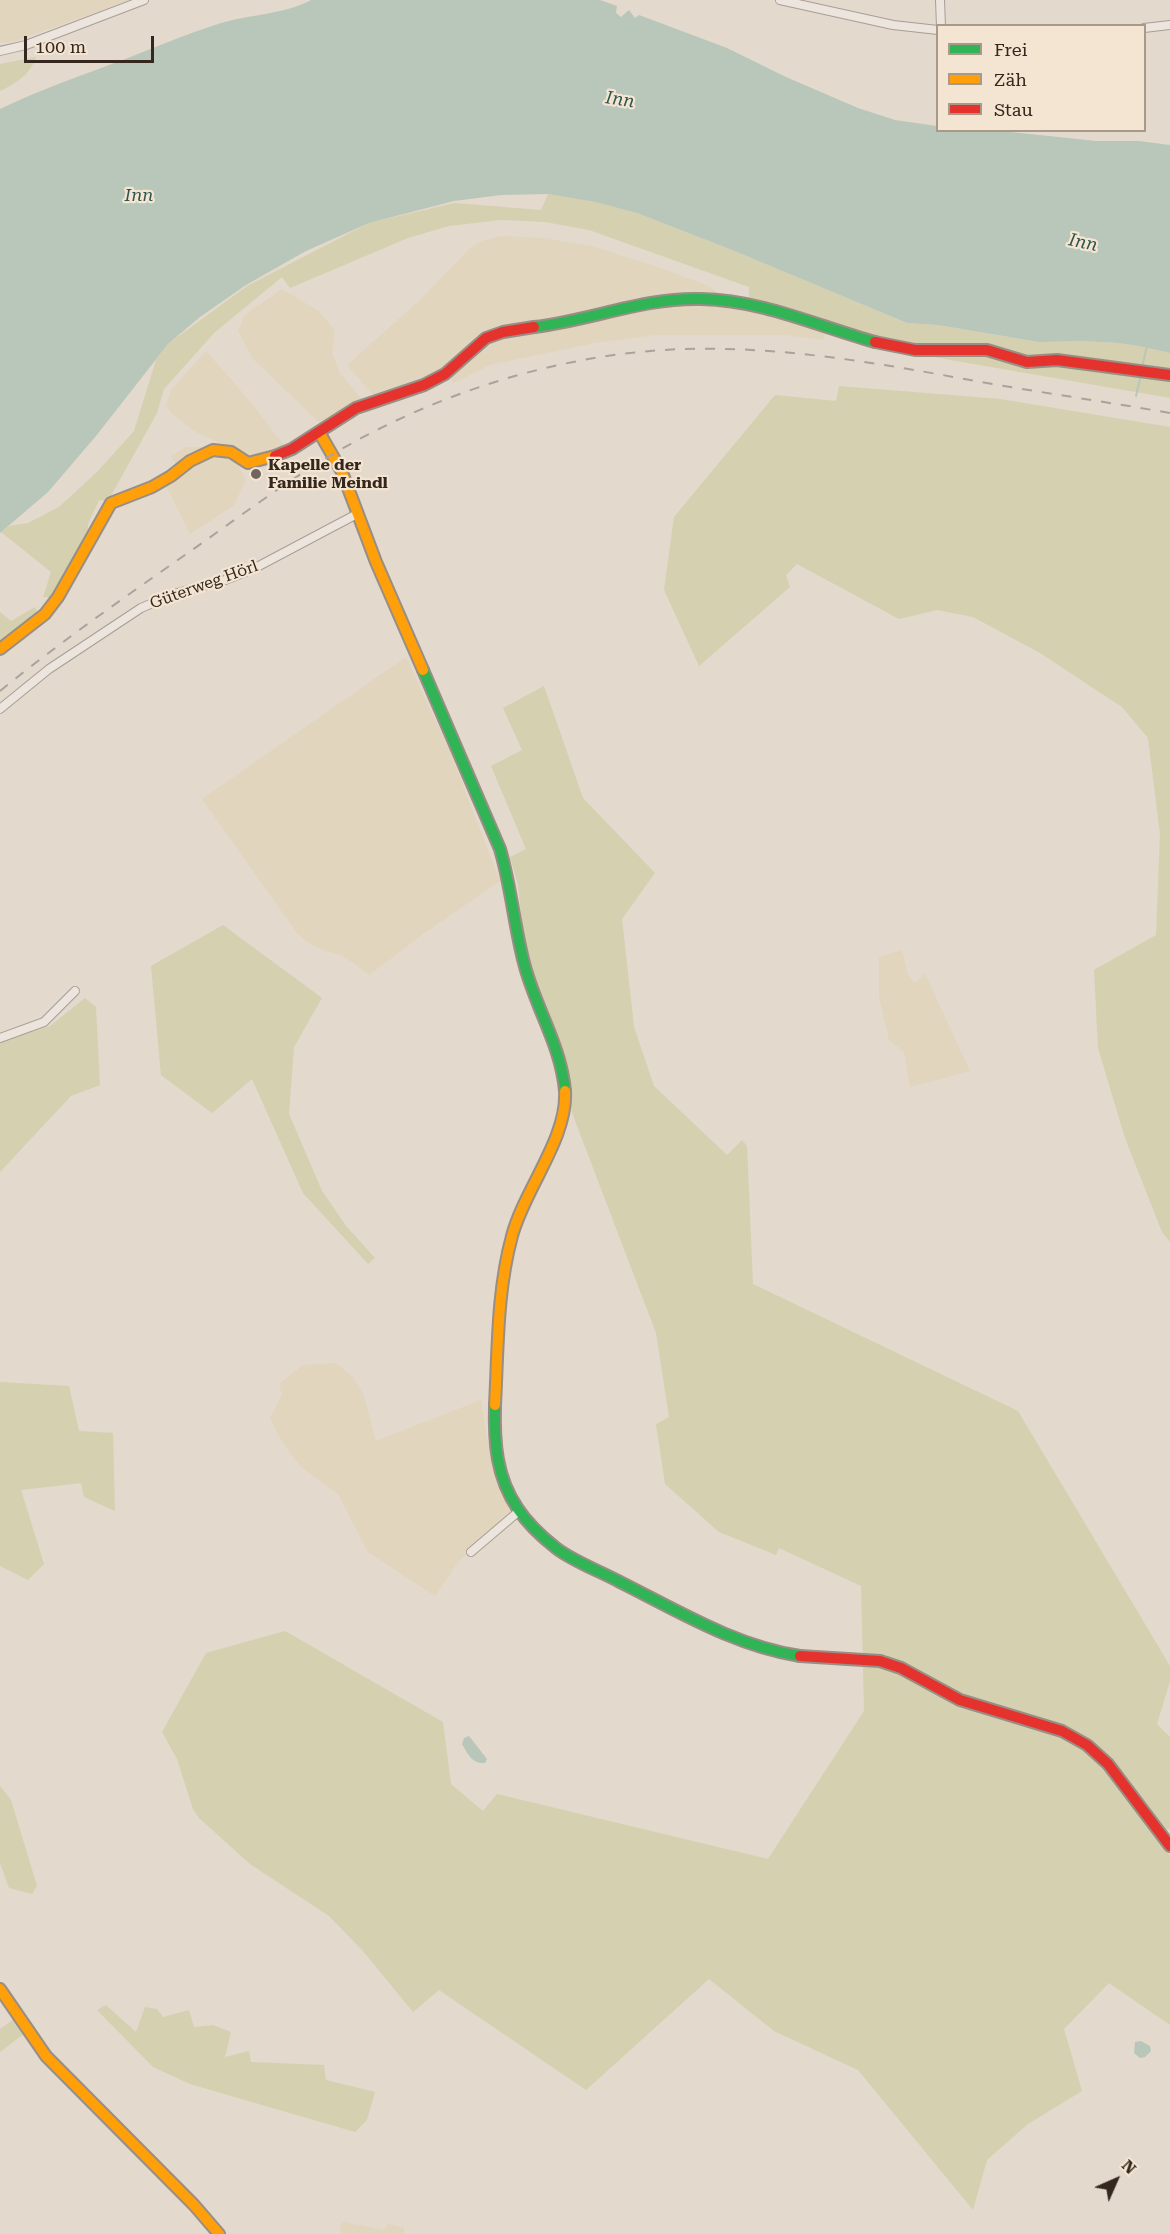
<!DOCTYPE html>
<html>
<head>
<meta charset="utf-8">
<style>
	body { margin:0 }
	#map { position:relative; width:1170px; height:2234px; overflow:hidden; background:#e3d9cc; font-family:"Roboto Serif",serif }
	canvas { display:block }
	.legend { position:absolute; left:936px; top:24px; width:210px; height:108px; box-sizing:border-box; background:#f4e5d2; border:2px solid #a8998a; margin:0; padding:8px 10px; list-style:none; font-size:18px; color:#35261e }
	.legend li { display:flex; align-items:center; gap:12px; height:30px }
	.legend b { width:30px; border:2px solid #a8998a }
	.north { position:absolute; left:1086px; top:2150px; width:60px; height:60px; -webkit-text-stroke:4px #f4e5d2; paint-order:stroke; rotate:45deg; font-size:16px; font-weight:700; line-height:24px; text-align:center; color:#35261e }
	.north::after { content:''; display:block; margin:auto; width:21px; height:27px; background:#35261e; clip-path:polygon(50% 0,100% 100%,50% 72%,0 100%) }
	.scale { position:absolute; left:24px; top:36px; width:130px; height:27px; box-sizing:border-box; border:3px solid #35261e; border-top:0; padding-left:8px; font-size:18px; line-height:21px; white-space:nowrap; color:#35261e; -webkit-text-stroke:4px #f4e5d2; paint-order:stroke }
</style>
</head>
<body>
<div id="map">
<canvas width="1170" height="2234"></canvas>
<ul class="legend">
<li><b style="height:8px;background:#30b455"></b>Frei</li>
<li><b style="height:8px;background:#ff9f0a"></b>Zäh</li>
<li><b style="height:8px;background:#e5322d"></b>Stau</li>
</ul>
<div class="north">N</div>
<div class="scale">100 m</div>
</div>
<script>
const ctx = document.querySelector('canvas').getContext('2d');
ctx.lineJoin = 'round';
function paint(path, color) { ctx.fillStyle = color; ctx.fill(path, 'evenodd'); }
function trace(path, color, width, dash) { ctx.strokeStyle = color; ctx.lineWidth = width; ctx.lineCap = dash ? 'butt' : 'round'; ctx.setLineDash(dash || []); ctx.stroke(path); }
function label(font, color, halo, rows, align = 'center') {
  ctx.font = font + ' "Roboto Serif",serif'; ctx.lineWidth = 4.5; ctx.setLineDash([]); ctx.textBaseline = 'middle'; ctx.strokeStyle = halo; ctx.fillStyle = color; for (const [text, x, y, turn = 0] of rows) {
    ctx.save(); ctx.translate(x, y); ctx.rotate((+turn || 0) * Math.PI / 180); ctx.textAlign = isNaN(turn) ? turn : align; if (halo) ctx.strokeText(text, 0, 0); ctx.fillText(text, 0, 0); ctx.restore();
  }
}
const farmland = new Path2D(`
	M0 0H130L15 41 0 43Z
	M501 236 543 238 591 246 652 265 709 286 715 291 714 295 498 330 442 370 420 381 375 397 347 365 419 301 469 249 484 240Z
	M282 289 320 312 335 331 332 352 339 372 361 398 323 426 253 359 238 331 245 315Z
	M706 301 769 312 825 332 824 340 784 335H655L594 343 490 365 453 383 450 376 483 346 501 338 672 303Z
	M206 351 249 400 286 448 254 458 194 431 173 415 166 405 171 390Z
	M186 447H216L234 456 246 480 234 505 190 534 164 482 180 471 171 456Z
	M406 657 450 752 500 881 426 932 369 975 352 962 340 955 325 951 309 943 297 933 202 799Z
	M902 950 908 975 915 983 925 974 970 1071 910 1087 904 1052 889 1040 879 997V957Z
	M336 1363 353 1377 363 1393 376 1441 481 1400 487 1438 512 1514 458 1562 435 1596 368 1552 338 1494 301 1467 282 1442 270 1418 282 1395 279 1384 303 1365Z
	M343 2222 384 2230 388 2224 404 2228V2234H341L340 2226Z`);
const green = new Path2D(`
	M36 57C31 74 15 84 0 91V64Z
	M548 194 595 202 637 213 732 250 907 323 938 325 1039 342 1083 341 1118 343 1139 346 1170 353V398L887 349 749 299V287L589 230 545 222 501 220 449 226 408 238 290 288 282 277 214 333 164 389 157 413 108 501 99 500 88 524V535L53 598 43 597 51 572 1 532 9 526 28 523 59 507 98 471 134 431 156 360 168 344 247 286 369 223 454 203 541 210Z
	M839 386 1000 399 1170 427V1242L1162 1232 1125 1138 1098 1048 1094 970 1156 935 1160 834 1148 738 1122 707 1040 653 973 617 937 610 899 619 797 564 786 575 790 587 699 666 664 590 674 517 775 395 836 401Z
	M35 607 38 615 0 645V612L11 621Z
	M544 686 583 798 655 873 622 919 634 1027 654 1086 727 1155 742 1140 747 1146 753 1284 1018 1411 1170 1666V1681L1157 1724 1170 1737V1829L1153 1833 1170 1856V2025L1109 1983 1064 2029 1082 2091 1028 2124 987 2160 973 2210 858 2070 774 2031 709 1979 586 2090 439 1990 413 2012 363 1951 329 1916 250 1864 199 1818 193 1809 177 1759 162 1732 206 1653 285 1631 443 1722 451 1784 483 1811 497 1794 768 1859 864 1711 861 1586 779 1548 776 1555 719 1532 665 1484 656 1424 669 1417 656 1333 571 1110 565 1059 530 964 522 925 518 885 510 857 526 849 491 766 522 750 503 708Z
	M223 925 322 998 294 1047 289 1114 322 1191 347 1227 375 1258 368 1264 303 1193 252 1079 212 1113 161 1075 151 966Z
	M85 998 96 1007 100 1085 71 1096 0 1172V1042L50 1026Z
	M0 1382 69 1386 79 1431 113 1433 115 1511 84 1497 81 1483 21 1490 44 1564 28 1580 0 1566Z
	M0 1786 11 1800 37 1886 32 1894 9 1888 0 1863Z
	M106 2005 136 2032 145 2007 157 2009 163 2017 189 2010 194 2027 213 2025 231 2032 225 2057 249 2051 251 2062 324 2065 326 2080 375 2092 367 2120 355 2132 190 2084 153 2067 97 2010Z
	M15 2018 25 2033 0 2052V2029Z`);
const water = new Path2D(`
	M311 0H600L617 6 616 13 621 17 629 10 635 18 639 15 727 48 786 77 858 108 895 120 937 126 938 130 1001 131 1096 141H1139L1170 145V353L1139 346 1118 343 1083 341 1039 342 938 325 907 323 732 250 637 213 595 202 548 194 501 195 454 201 369 223 306 251 246 285 200 317 168 344 96 436 48 492 0 533V109C42 89 85 74 128 58 158 46 187 34 218 24 249 14 283 15 311 0Z
	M469 1736 487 1759 485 1763C472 1764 468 1754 462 1744L464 1738Z
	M1141 2041 1150 2046 1151 2051 1145 2057 1140 2058 1134 2053 1135 2042Z`);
const stream = new Path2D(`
	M1142 367 1147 346
	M1136 396 1141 375`);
const street = new Path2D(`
	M780 0 893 25 938 30
	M940 0 941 26
	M1144 28 1170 25
	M0 51 26 45 144 0
	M0 709 49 669 141 608 174 594 225 580 255 568 357 514
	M0 1038 44 1022 75 991
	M471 1552 518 1512`);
const fast = new Path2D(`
	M534 327C589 321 645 297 701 299 762 300 817 326 875 342
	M423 670 500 849C511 886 514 925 524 963 535 1007 561 1045 565 1091
	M495 1405C494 1442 496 1477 518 1509 528 1524 542 1537 556 1548 574 1562 600 1571 620 1582 678 1611 735 1646 800 1656`);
const slow = new Path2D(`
	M319 432 342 472 376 562 423 670
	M0 649 45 614 58 597 111 503 152 487 171 476 190 461 213 450 231 452 248 463 275 456
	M495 1405C498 1348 497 1291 512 1236 524 1190 568 1138 565 1091
	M0 1989 46 2056 194 2205 219 2234`);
const jam = new Path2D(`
	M875 342 915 350H987L1027 362 1057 360 1170 375
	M275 456 292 449 356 408 424 385 445 374 486 338 503 332 534 327
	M800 1656 880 1661 901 1668 960 1700 1062 1731 1087 1745 1108 1764 1170 1846`);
const rail = new Path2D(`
	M0 691C59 643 122 599 185 555 235 520 285 482 338 451 442 391 563 353 684 349 784 346 883 364 981 382 1044 393 1107 402 1170 413`);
const markers = [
	[256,474,6,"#72655b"]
];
const poiNames = [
	["Kapelle der",268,465],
	["Familie Meindl",268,483]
];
const streetNames = [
	["Güterweg Hörl",204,585,-20]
];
const waterNames = [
	["Inn",620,100,9],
	["Inn",139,196],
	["Inn",1083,243,12]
];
paint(farmland, '#e2d5bd');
paint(green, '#d5d0af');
paint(water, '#b8c7ba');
trace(stream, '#b8c7ba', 2);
trace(street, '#a89e96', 10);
trace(fast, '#988e85', 14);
trace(slow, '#988e85', 14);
trace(jam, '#988e85', 14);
trace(street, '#ebe5de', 8);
trace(fast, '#30b455', 10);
trace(slow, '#ff9f0a', 10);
trace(jam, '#e5322d', 10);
trace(rail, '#aaa39d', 2, [10, 10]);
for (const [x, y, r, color] of markers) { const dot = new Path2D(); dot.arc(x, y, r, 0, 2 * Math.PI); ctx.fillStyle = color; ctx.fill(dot); trace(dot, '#f4e5d2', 2); }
label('bold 16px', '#35261e', '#f4e5d2', poiNames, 'left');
label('16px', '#35261e', '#f4e5d2', streetNames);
label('italic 18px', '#2e554d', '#f4e5d2', waterNames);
</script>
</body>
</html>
